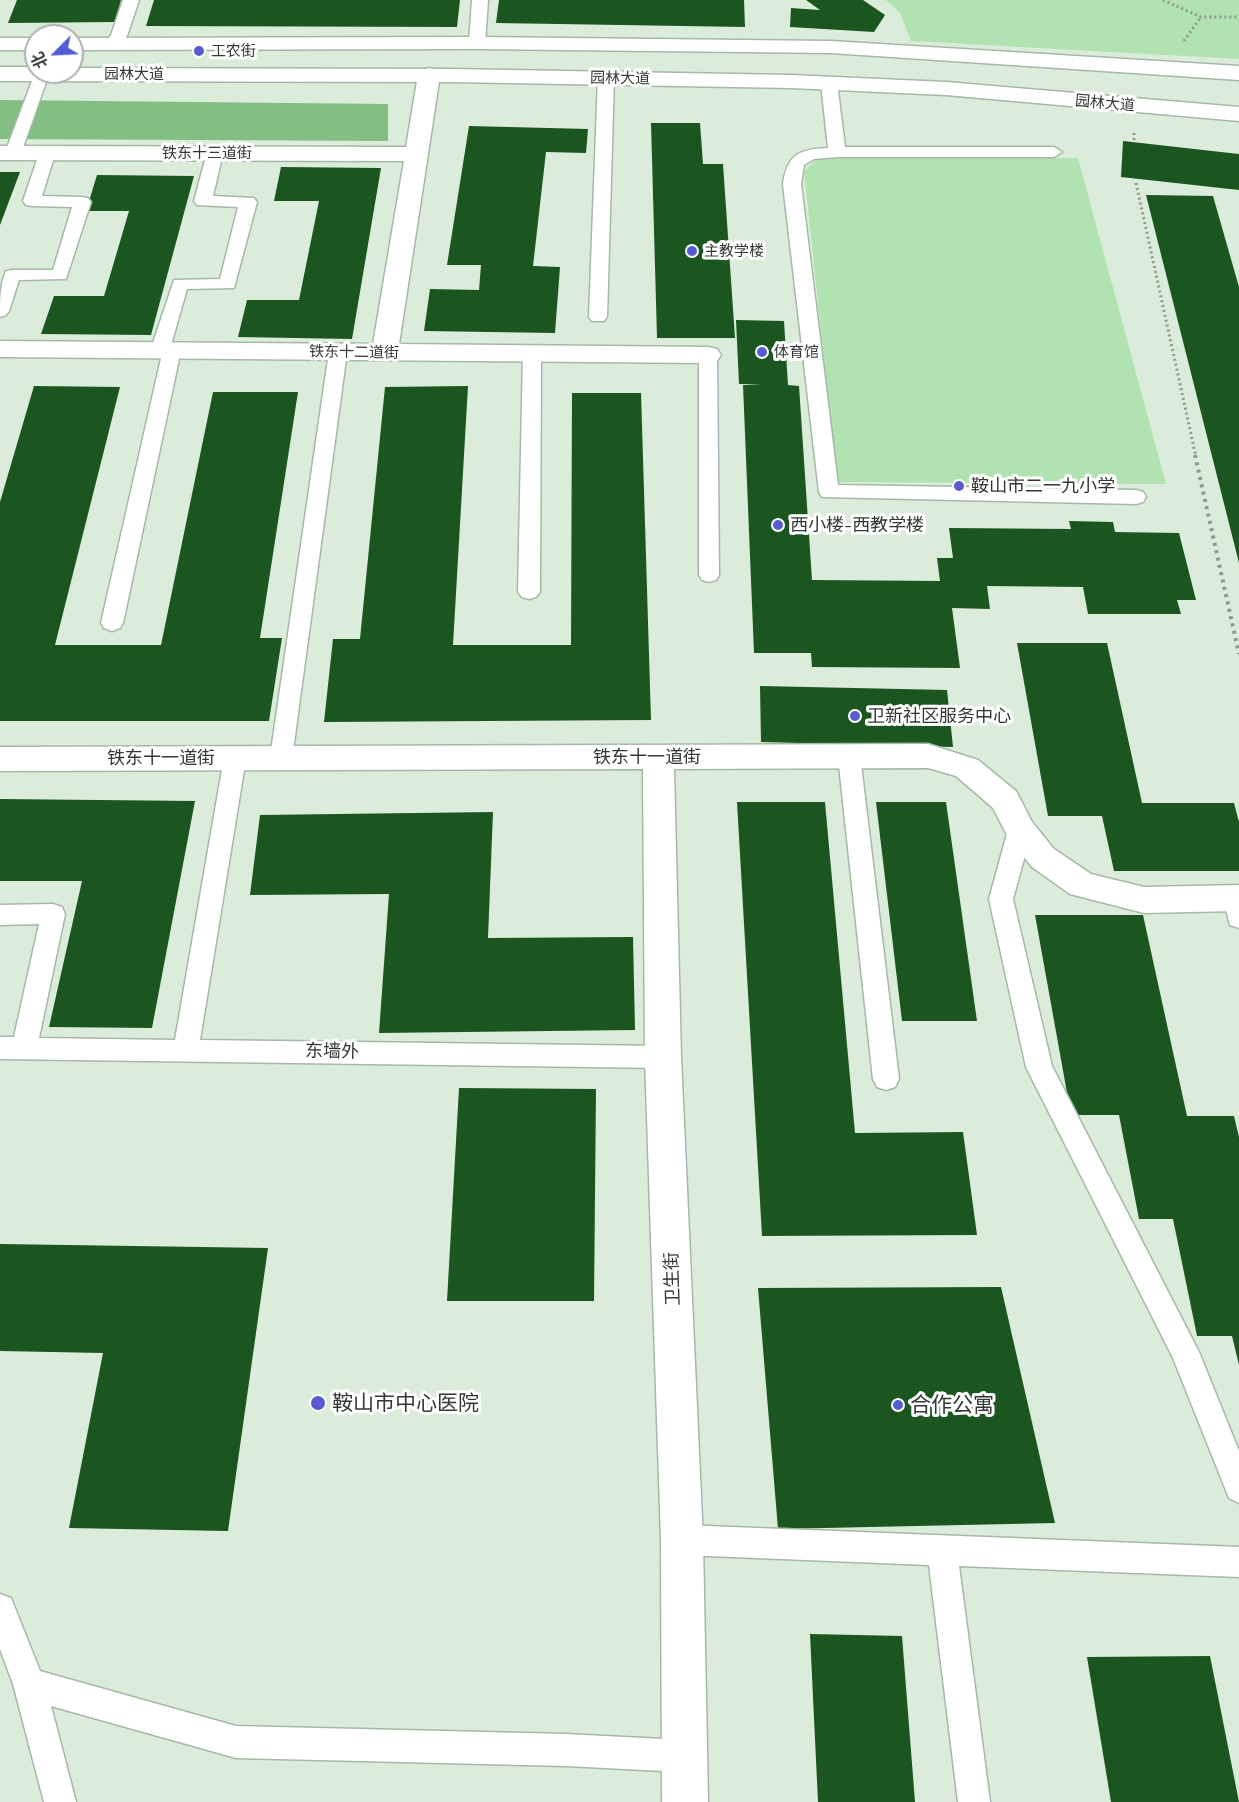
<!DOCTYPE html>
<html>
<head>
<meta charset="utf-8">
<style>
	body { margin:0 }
	#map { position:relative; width:1239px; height:1802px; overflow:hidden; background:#dbedda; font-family:"Exo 2","Noto Sans SC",sans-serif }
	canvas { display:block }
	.north { position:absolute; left:24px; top:24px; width:60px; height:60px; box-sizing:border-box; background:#fff; border:2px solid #adb0ad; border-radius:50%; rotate:246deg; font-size:16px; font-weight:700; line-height:24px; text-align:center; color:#323932 }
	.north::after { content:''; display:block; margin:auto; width:21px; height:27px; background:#565bd2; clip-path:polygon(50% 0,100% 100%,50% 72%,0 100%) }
</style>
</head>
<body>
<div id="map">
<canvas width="1239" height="1802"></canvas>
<div class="north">北</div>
</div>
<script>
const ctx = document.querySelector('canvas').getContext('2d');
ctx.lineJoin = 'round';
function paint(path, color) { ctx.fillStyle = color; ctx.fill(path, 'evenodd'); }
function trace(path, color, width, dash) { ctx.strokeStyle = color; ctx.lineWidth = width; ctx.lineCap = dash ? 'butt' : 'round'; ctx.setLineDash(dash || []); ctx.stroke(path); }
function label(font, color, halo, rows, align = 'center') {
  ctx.font = font + ' "Exo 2","Noto Sans SC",sans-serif'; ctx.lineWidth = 6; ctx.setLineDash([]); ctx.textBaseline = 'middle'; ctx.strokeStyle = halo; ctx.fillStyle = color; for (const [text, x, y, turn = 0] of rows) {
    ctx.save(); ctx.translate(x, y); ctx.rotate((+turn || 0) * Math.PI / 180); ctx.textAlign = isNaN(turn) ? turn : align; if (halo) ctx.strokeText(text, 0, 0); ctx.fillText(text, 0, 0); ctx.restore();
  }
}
const green = new Path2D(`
	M886 0H1239V59L911 41 900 13Z
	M818 158H1078L1166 484 837 482 804 171Z`);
const forest = new Path2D(`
	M0 100 388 104V141L0 139Z`);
const building = new Path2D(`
	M17 0H121L115 22 8 23Z
	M154 0H460L457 27 146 26Z
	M499 0H744L745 27 496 23Z
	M806 0H863L885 15 874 32 790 27 791 8 820 10Z
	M651 123H700L703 164H723L735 338H657Z
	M469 126 588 129 586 153 546 152 533 266 560 267 555 333 424 331 430 289 479 290 481 265H447Z
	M1123 141 1239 154V190L1121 177Z
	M281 167 381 168 352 339 238 337 247 300H299L319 201H274Z
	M0 172H20L0 225Z
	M97 175 194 176 151 335 41 334 54 296H104L129 211H86Z
	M1146 195 1213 196 1239 287V563Z
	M736 320 784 321 788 385 799 386 812 580 940 581 937 558H953L949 528 1071 529 1069 521 1113 522 1115 532 1179 533 1196 600H1177L1181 614H1088L1083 587 987 586 990 609 952 608 960 668 812 667 811 653H754L743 385 762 384H739Z
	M34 386 120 387 55 645H161L213 392H298L260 638H282L269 721H0V502Z
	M468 386 453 645H571L572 393H641L651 720 324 722 333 639H360L385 387Z
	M1017 643H1107L1142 803H1234L1239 822V871H1114L1102 816H1048Z
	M760 686 947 690 953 747 761 742Z
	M0 799 195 801 152 1028 49 1027 82 881H0Z
	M737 802H825L855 1133 963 1132 977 1235 762 1236Z
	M876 802H946L977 1021H902Z
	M493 812 488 938 633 937 635 1030 379 1033 389 894 250 895 260 815Z
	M1035 915H1143L1187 1116H1234L1239 1137V1365L1232 1336H1197L1173 1219H1139L1119 1115H1071Z
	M459 1088 596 1089 594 1301H447Z
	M0 1244 268 1248 228 1531 69 1528 103 1353 0 1351Z
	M1001 1287 1055 1523 778 1529 758 1288Z
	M810 1634 902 1636 915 1802H818Z
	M1210 1656 1239 1802H1111L1087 1657Z`);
const pathFar1 = new Path2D(`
	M1163 0 1201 17H1239
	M1184 41 1201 17
	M1134 133V143
	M1136 183 1196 457`);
const path = new Path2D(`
	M1195 455 1239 654`);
const service = new Path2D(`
	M123 0H139L127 36 119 47H107L105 44 111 35Z
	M472 0H488L485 43 477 48 469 43Z
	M36 70 49 74 21 153 19 157H7L5 153Z
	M606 72 614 77 607 317 604 321H592L589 317 598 77Z
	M829 78 837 83 845 147H1054L1062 152 1054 157H837L814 159 804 165 801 184 838 485 1136 490 1143 492 1146 497 1143 502 1136 504 822 497 819 492 783 184C787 154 800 149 828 148L821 83Z
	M215 148 223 153 213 196 254 198 257 202 234 288 187 289 171 345 179 346 181 350 123 623 120 628 112 631 104 628 101 623 162 354 153 353 151 349 174 280 220 279 238 207 197 205 194 201 207 153Z
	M47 149 55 154 42 196 82 197 88 198 91 202 66 279 19 280 9 311 6 315 0 317C0 301 0 284 6 271L12 270H53L72 207 32 206 26 205 23 201 39 154Z
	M338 346 345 348 347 352 292 758 289 764 281 767 273 764 270 758 329 352 331 348Z
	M532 347 539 349 541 353 540 592 536 597 529 599 522 597 518 592 523 353 525 349Z
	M708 349 715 351 717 355 719 575 716 580 709 582 702 580 699 575V355L701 351Z
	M849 748 857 750 860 756 899 1079 895 1087 886 1090 877 1087 873 1079 838 756 841 750Z
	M235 749 243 752 246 758 200 1040 663 1046 672 1049 676 1057 672 1065 663 1068 0 1059V1037H14L39 924 0 925V905L53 904 62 907 65 914 39 1038 175 1040 224 758 227 752Z
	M1020 821 1028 824 1032 830 1013 899 1052 1066 1199 1352 1239 1451V1503L1229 1498 1173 1358 1026 1067 989 899 1008 830 1012 824Z
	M1235 888 1239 890V928L1230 925 1223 898 1227 891Z
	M682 1525 1239 1547V1577L959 1566 990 1802H958L929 1565 682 1555 671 1551 667 1540 671 1529Z
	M0 1594 11 1598 40 1671 236 1726 566 1734 683 1740 694 1745 699 1756 694 1767 683 1772 566 1766 236 1758 51 1706 76 1802H44L13 1684 0 1649Z`);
const minor = new Path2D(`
	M429 68 437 70 440 75 399 344 708 347 717 349 721 355 717 361 708 363 0 357V341L373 344 404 161 0 160V146L406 147 418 75 421 70Z
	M928 744 978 760 1016 791 1032 822 1054 849 1091 874 1144 887 1239 885V911L1144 913 1070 894 1032 867 1009 839 993 808 956 776 928 768 674 769 681 1057 703 1540 708 1802H662L661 1540 645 1057 643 769 0 771V747Z`);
const primary = new Path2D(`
	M477 37 831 41 1239 66V80L831 53 477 49 72 50V38Z
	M0 38H36V50H0Z
	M0 67H36V72H72V68L452 69 791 75 946 82 1239 107V121L946 95 791 88 452 82 0 81Z`);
const markers = [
	[199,51,6,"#565bd2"],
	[692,251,6,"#565bd2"],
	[762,352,6,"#565bd2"],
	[959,486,6,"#565bd2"],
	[778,525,6,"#565bd2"],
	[855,716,6,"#565bd2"],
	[318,1403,8,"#565bd2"],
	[898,1405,6,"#565bd2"]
];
const farPoinames = [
	["工农街",211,51],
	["主教学楼",704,251],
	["体育馆",774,352]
];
const farStreetnames = [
	["园林大道",134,74],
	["园林大道",620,78,1],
	["园林大道",1105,103,5],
	["铁东十三道街",207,153],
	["铁东十二道街",354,352,1]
];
const poiNames = [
	["鞍山市二一九小学",971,486],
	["西小楼-西教学楼",790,525],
	["卫新社区服务中心",867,716]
];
const streetNames = [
	["铁东十一道街",647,757],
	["铁东十一道街",161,758],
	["东墙外",332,1051,1],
	["卫生街",672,1279,-92]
];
const nearPoinames = [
	["鞍山市中心医院",332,1403],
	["合作公寓",910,1405]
];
paint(green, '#b1e2b1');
paint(forest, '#83bf84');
paint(building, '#1b5520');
trace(service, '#a6b8a6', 3);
trace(minor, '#a6b8a6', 3);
trace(primary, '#a6b8a6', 3);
trace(pathFar1, '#8d998c', 3, [2, 3]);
trace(path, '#8d998c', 4, [3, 4.5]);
paint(service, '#fff');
paint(minor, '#fff');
paint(primary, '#fff');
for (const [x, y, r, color] of markers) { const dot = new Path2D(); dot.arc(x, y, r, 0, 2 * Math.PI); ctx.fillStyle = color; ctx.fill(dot); trace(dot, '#fff', 2); }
label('15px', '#323932', '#fff', farPoinames, 'left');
label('15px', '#323932', '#fff', farStreetnames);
label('18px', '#323932', '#fff', poiNames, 'left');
label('18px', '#323932', '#fff', streetNames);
label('21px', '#323932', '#fff', nearPoinames, 'left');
</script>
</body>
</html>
